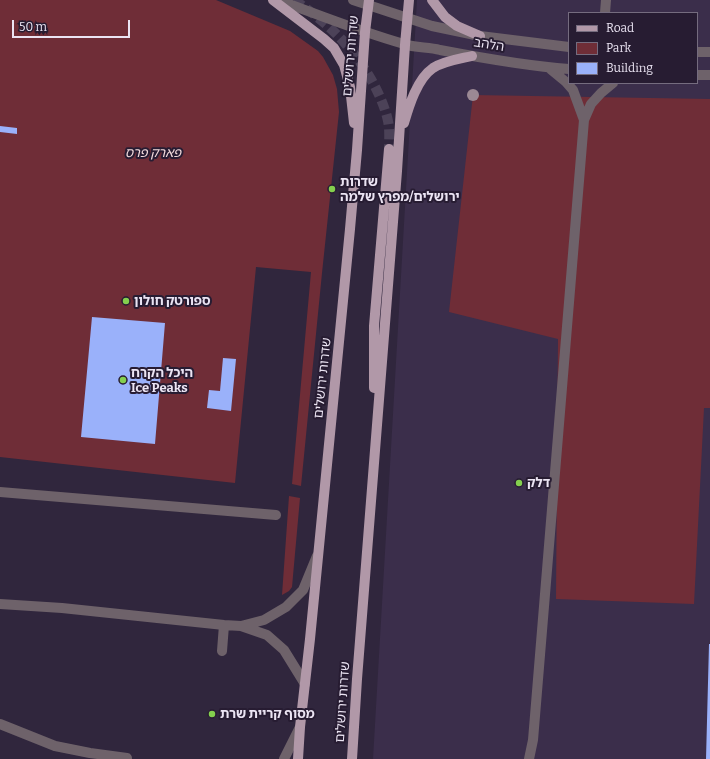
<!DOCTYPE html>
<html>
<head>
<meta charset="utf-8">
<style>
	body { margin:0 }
	#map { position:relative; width:710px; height:759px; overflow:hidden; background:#30263d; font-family:Bitter,serif }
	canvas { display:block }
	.legend { position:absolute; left:568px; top:12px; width:130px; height:72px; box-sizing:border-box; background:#271c32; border:1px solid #756c7f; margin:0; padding:5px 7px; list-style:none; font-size:12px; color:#ebe4f3 }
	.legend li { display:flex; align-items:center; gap:8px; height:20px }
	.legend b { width:20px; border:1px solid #756c7f }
	.scale { position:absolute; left:12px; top:20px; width:118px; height:18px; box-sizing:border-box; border:2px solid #ebe4f3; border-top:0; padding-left:5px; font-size:12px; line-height:14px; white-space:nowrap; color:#ebe4f3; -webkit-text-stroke:3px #271c32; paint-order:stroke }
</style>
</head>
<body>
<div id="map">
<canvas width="710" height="759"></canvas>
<ul class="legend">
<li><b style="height:5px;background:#b198a8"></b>Road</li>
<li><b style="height:11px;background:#6f2d37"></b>Park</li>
<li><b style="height:11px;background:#9ab1fa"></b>Building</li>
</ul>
<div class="scale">50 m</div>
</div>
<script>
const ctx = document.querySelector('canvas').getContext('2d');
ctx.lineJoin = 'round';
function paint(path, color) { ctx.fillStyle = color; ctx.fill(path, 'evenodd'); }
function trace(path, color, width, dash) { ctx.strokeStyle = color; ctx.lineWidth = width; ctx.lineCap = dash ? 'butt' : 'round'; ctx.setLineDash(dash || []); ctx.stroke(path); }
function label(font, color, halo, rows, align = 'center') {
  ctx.font = font + ' Bitter,"Noto Sans Hebrew",serif'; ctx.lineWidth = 4; ctx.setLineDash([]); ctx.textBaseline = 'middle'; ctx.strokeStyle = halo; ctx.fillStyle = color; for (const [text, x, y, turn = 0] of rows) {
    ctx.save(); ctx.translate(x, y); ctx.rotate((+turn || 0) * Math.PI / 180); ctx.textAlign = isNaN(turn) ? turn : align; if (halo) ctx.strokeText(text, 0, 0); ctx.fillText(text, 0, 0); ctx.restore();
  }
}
const built = new Path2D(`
	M417 0H710V759H373ZM569 13H697V83H569Z`);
const green = new Path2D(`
	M0 0H216L290 31 318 51 323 57 333 75 337 89 339 112 322 273 301 486 292 484 311 272 256 267 235 483 0 457Z
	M473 95 710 99V408H704L694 604 556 599 558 339 449 312Z
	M289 496 300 498 292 587 289 591 282 595Z`);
const building = new Path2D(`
	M0 126 17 128V134L0 132Z
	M92 317 165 323 155 444 81 437Z
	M223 358 236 359 231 411 207 408 209 390 220 391Z
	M709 644H710V759H706Z`);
const majorTunnel = new Path2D(`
	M294 0C327 22 352 46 372 81 379 94 385 107 388 121 390 130 389 140 389 149`);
const minor = new Path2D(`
	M278 0C319 15 361 32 404 44 415 48 428 47 440 50 482 58 526 66 569 69
	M353 0 432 26 480 36 569 47
	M605 13 606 0
	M697 52H710
	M549 68 566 82 573 90 584 120
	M697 75H710
	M0 492 276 515
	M0 604 62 608 224 625 241 626 267 635 284 650 305 684
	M241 626 264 620 286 607 303 590 317 556
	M222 651 224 625
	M0 724 55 746 90 753 127 758
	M284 759 300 727
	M529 759 533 740 584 120 591 104 601 93 613 83`);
const major = new Path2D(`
	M273 0 324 39 334 48 344 65 350 87 354 123
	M432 0 445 17 457 26 480 36
	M404 123C409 106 417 79 433 68 444 61 459 59 472 56
	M374 388V326L389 149
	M298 759 300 727 310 639 350 229 357 150 365 32 369 0
	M352 759 357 679 397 171 405 45 409 0`);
const trees = [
	[473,95]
];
const markers = [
	[332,189,4,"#84d04e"],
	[126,301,4,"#84d04e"],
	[123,380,4,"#84d04e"],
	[519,483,4,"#84d04e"],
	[212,714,4,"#84d04e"]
];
const streetNames = [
	["הלהב",489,45,9],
	["שדרות ירושלים",351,56,-85],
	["שדרות ירושלים",323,378,-84],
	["שדרות ירושלים",343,702,-86]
];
const parkNames = [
	["פארק פרס",153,153]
];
const poiNames = [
	["שדרות",340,182],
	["ירושלים/מפרץ שלמה",340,197],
	["ספורטק חולון",134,301],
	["היכל הקרח",131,373],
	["Ice Peaks",131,388],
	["דלק",527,483],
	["מסוף קריית שרת",220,714]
];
paint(built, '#3b2e4b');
paint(green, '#6f2d37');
paint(building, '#9ab1fa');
trace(majorTunnel, '#4c4258', 10, [10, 5]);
trace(minor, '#6e626a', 10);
trace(major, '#b198a8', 10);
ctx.fillStyle = '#9b8994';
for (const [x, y] of trees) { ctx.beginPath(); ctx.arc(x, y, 6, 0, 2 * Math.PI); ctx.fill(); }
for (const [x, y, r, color] of markers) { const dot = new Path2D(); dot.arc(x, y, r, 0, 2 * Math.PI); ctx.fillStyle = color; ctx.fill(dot); trace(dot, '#271c32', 1.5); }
label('13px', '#ebe4f3', '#271c32', streetNames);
label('italic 13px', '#f3dadb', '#271c32', parkNames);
label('bold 13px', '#ebe4f3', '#271c32', poiNames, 'left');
</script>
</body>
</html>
